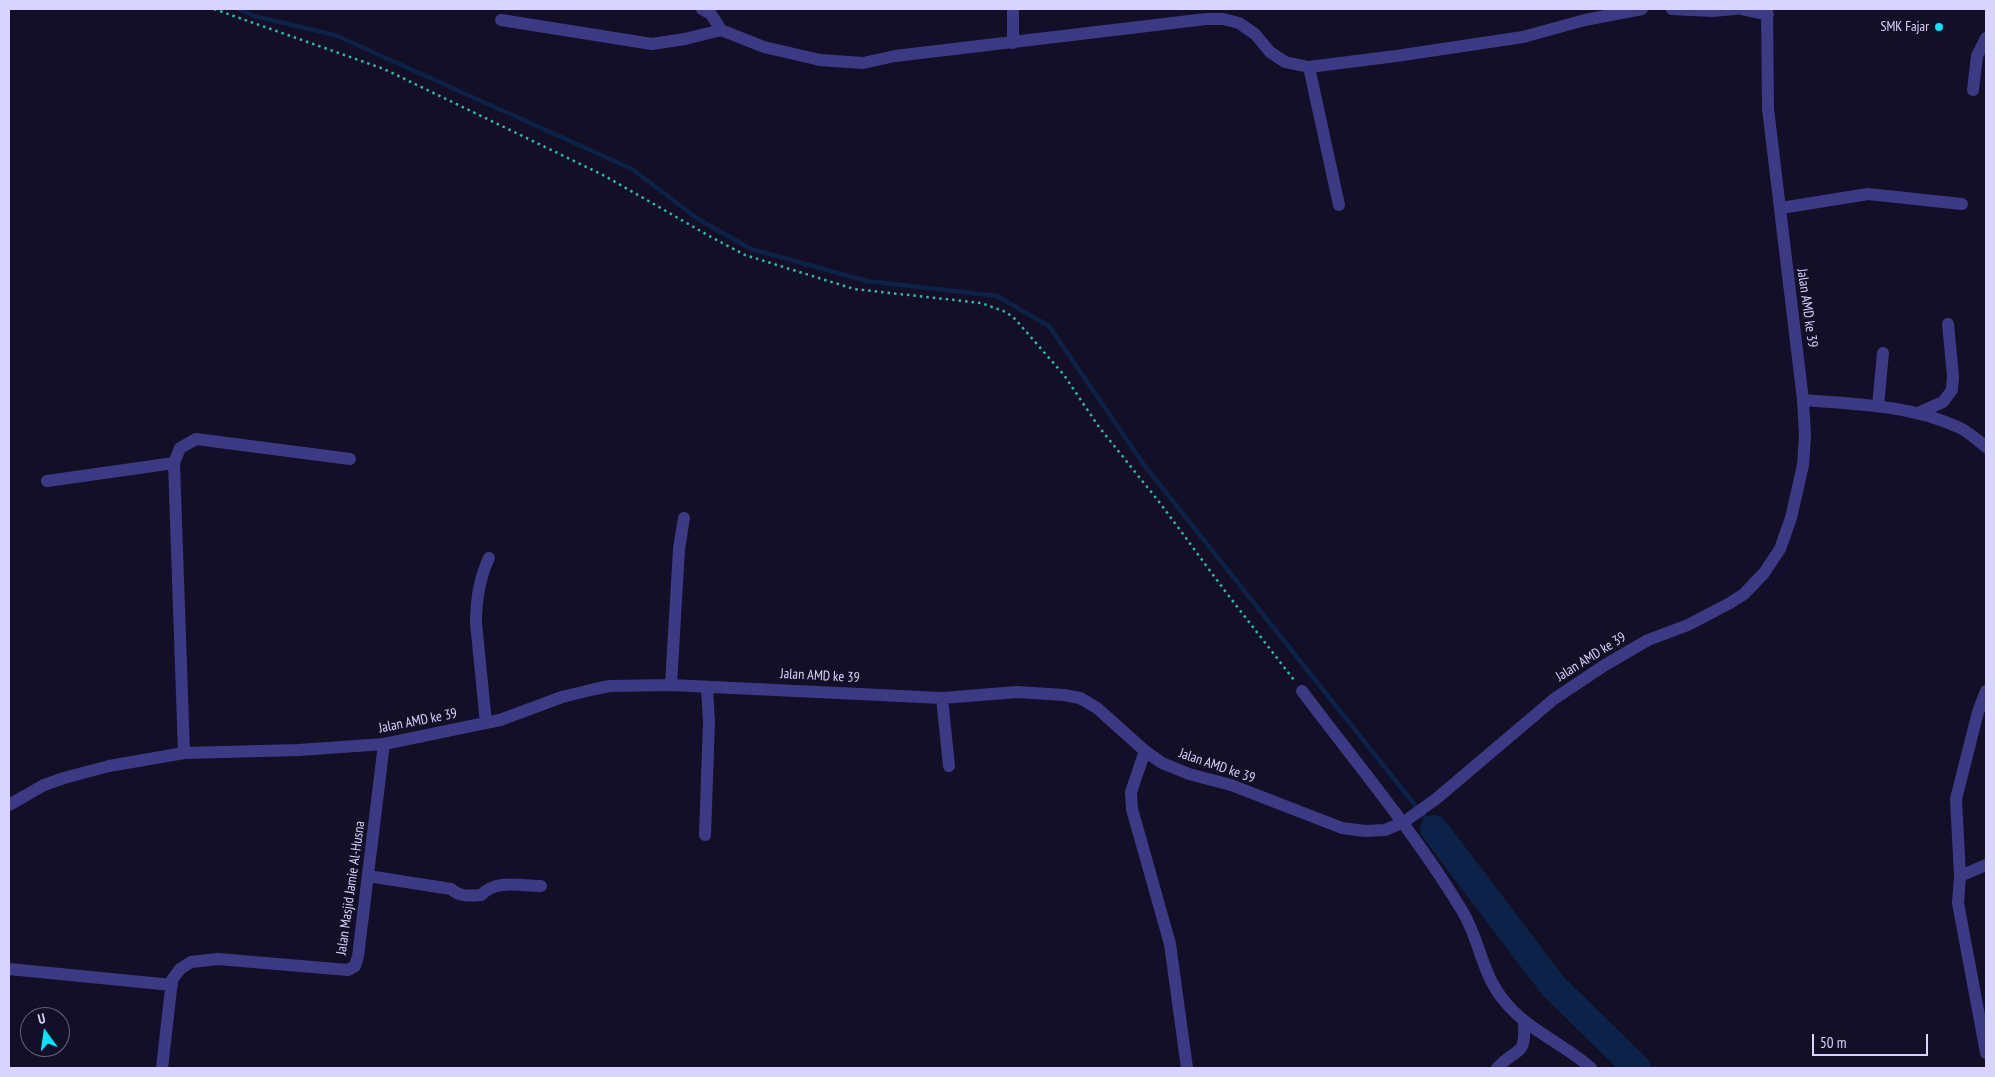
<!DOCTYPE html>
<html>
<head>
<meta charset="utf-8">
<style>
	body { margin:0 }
	#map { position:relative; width:1995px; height:1077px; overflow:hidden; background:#130f26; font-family:"PT Sans Narrow",sans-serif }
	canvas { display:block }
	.frame { position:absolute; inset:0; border:10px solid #d9d4ff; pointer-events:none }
	.north { position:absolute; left:20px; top:1007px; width:50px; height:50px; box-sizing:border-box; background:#130f26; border:1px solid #625e7d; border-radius:50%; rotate:346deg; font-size:14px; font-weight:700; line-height:20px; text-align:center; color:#d9d4ff }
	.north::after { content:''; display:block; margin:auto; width:18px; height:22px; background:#00e5ff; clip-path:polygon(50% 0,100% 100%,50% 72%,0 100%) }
	.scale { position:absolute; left:1812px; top:1034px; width:116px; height:22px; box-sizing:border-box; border:2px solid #d9d4ff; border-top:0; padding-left:6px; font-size:15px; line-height:18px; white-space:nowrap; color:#d9d4ff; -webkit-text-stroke:4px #130f26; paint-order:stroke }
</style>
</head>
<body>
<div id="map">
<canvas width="1995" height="1077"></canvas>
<div class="frame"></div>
<div class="north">U</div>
<div class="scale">50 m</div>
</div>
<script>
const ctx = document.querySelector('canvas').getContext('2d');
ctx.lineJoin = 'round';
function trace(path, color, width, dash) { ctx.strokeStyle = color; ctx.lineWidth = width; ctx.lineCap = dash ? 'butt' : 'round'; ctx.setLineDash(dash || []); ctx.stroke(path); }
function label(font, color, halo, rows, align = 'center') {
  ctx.font = font + ' "PT Sans Narrow",sans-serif'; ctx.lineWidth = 4; ctx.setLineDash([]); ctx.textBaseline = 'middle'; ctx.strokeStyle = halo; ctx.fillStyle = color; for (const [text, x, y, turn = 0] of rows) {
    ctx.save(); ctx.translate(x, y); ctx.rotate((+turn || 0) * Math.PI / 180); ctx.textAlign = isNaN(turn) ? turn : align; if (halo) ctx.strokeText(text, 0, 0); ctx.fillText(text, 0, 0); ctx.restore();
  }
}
const stream = new Path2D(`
	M239 9 254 16 335 35 632 169 698 219 751 249 867 281 997 296 1049 326 1144 465 1434 829`);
const river = new Path2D(`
	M1434 829 1553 986 1637 1068`);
const path = new Path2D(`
	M214 9 384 69 605 176 711 237 745 255 854 289 981 303 1006 312 1015 319 1064 375 1099 427 1160 503 1225 591 1294 680`);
const minor = new Path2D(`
	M702 9 711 14 721 30 764 47 820 60 863 63 895 56 1206 19H1223L1239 23 1255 34 1270 52 1285 62 1309 67 1396 56 1523 37 1585 20 1642 9
	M1013 9V43
	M1672 9 1712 11 1735 9
	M1741 9 1768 15
	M501 20 652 44 685 39 721 30
	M1309 67 1339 205
	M1973 90 1977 56 1986 38
	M1781 208 1868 194 1962 204
	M1803 400C1856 404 1909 405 1958 427 1968 431 1978 441 1986 447
	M1878 406 1883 353
	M1918 413 1943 402 1952 390 1953 376 1948 324
	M47 481 174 463
	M671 685 679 549 684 518
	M1302 691C1357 764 1416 834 1463 912 1479 939 1482 973 1502 998 1527 1031 1562 1042 1591 1068
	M1986 691 1978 712 1956 799 1960 876 1958 903 1986 1053
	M942 698 949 766
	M486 723 476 623C476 600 479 579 489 558
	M1145 751 1131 792 1132 809 1170 944 1187 1068
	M184 753 174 463 180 448 196 439 350 459
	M9 805 44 785 64 778 109 766 184 753 299 750 384 744 500 720 562 697 595 689 610 686 671 685 942 698 1017 692 1064 695 1080 698 1097 708 1145 751 1162 763 1189 774 1231 785 1342 828 1365 831 1385 830 1404 822 1436 799 1554 699 1605 665 1648 640 1688 625 1730 603 1744 594 1764 573 1780 549 1791 518 1803 465 1805 435 1803 400 1768 109 1767 9
	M705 835 709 722 707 688
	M368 876 451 889C460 897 470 896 481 895 497 879 520 886 541 886
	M1960 876 1986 865
	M9 969 172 985
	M162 1068 172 980 180 969 191 962 218 959 348 970 355 966 358 956 384 744
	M1497 1068C1518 1045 1526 1059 1524 1021`);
const markers = [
	[1939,27,5,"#00e5ff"]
];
const poiNames = [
	["SMK Fajar",1929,27]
];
const streetNames = [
	["Jalan AMD ke 39",1807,308,82],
	["Jalan AMD ke 39",1591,657,-32],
	["Jalan AMD ke 39",820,676,3],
	["Jalan AMD ke 39",418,721,-11],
	["Jalan AMD ke 39",1217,766,19],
	["Jalan Masjid Jamie Al-Husna",351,888,-82]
];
trace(stream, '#0c2248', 4.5);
trace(river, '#0c2248', 28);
trace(path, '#2fb8b0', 2.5, [2.5, 4]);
trace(minor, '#3d3a85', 12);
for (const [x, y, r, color] of markers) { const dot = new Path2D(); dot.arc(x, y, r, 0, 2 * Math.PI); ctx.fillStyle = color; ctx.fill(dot); trace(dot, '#130f26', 2); }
label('14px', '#d9d4ff', '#130f26', poiNames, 'right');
label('14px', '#d9d4ff', '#130f26', streetNames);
</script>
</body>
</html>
